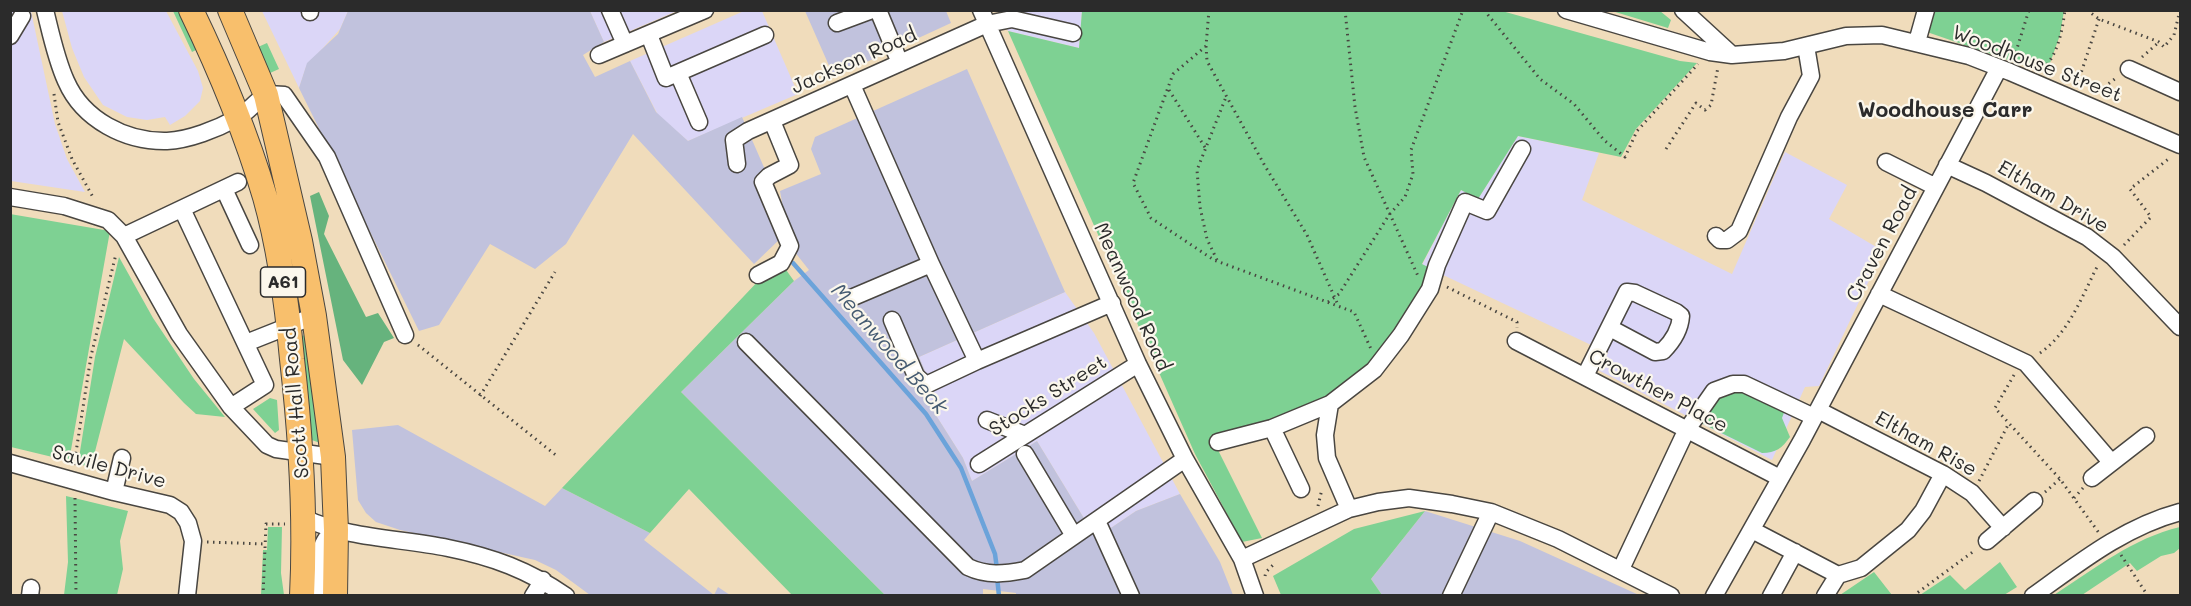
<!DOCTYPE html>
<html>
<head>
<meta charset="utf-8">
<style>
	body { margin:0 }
	#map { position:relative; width:2191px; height:606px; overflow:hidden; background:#f0dcbb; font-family:Mali,sans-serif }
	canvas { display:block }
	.frame { position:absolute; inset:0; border:12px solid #2b2b2b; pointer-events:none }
</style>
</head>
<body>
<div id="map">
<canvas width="2191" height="606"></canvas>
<div class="frame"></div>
</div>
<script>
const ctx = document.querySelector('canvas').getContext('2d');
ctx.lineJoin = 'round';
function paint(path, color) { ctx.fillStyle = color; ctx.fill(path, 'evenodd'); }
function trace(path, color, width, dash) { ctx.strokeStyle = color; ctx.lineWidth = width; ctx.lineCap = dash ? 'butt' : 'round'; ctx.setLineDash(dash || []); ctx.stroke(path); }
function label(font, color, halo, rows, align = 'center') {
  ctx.font = font + ' Mali,sans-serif'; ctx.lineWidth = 4.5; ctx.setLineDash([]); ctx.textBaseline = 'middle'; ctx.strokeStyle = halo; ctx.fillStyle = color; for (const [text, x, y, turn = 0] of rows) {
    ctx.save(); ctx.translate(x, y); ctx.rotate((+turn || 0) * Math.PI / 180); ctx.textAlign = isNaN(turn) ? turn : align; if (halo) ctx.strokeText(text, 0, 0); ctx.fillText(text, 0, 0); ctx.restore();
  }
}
const built = new Path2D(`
	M10 11H31L55 124 67 159 85 192 11 181Z
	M62 11H166L198 71 203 88 200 101 185 116 170 125 165 117 147 120 127 117 103 105 84 77 72 48Z
	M262 11H348L340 29 306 67 299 88Z
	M590 11H677L604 42Z
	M744 11H762L798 94 688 141 658 115 630 61Z
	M999 11H1082L1079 48 1008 31Z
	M1518 136 1599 153 1582 200 1732 274 1785 152 1847 185 1829 219 1883 251 1819 386 1805 387 1772 460 1598 370 1608 353 1422 265 1461 190 1478 199Z
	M1065 292 1094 333 1180 494 1136 511 1096 538 1037 441 972 481 963 458 927 401 909 381 925 371 919 357Z`);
const industrial = new Path2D(`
	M348 11H590L604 42 583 55 595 77 630 61 656 112 688 141 742 117 784 213 780 191 821 174 811 149 815 137 967 69 1065 292 919 357 925 371 909 381 904 377 927 401 963 458 972 481 1037 441 1096 538 1136 511 1180 494 1220 562 1233 595 1016 596V593L983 589V595H885L681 392 794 281 809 270 790 246 781 238 754 264 633 134 566 244 535 269 490 244 439 325 419 331 299 88 307 63 338 34Z
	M805 11H946L951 23 834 77Z
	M398 425 545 506 562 488 650 533 644 540 714 595 718 587 730 595H590L556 570 535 560 400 530 376 522 366 513 358 500 352 430Z
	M1425 511 1520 541 1639 595H1382L1371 579Z`);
const green = new Path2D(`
	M173 11H178L196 50 192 52Z
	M1082 11H1502L1680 61 1697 63 1636 129 1621 157 1518 136 1478 199 1461 190 1422 264 1434 270 1399 329 1372 364 1316 406 1212 438 1262 538 1242 542 1195 454 1008 31 1079 48Z
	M1612 11H1660L1671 20 1668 28Z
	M1934 11H2064L2060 35 2050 63 2040 71 1927 32Z
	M267 43 279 69 270 73 262 66 258 47Z
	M10 214 110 231 69 461 11 447Z
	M119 257 153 318 194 379 225 417 196 414 184 403 124 339 91 467 78 464 95 357Z
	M784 267 794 281 681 392 885 595H792L689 489 650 533 562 488 762 277Z
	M305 335 323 444 309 439 302 336Z
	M1740 389 1785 410 1782 418 1790 437C1782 448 1776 453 1762 453L1701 423 1715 396Z
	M270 398 277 400 279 430 275 433 253 409Z
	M66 496 128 511 120 541 123 569 117 595H64L68 562Z
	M1425 511 1371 579 1382 595H1281L1273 576 1354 529Z
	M268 527H282L281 573 284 595H261L263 550H267Z
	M2180 527V548L2174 553 2161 556 2137 571 2130 563 2082 595H2054C2094 569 2133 538 2180 527Z
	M2000 562 2017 587 2004 595H1920L1950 575 1965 590Z
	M1874 572 1892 595H1840Z`);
const forest = new Path2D(`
	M319 192 329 216 324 234 366 317 378 313 394 338 384 342 362 385 343 360 310 196Z`);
const stream = new Path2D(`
	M793 263 926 414 961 468 995 554 997 569
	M997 577 999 596`);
const path = new Path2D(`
	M1209 10 1206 46 1173 74 1133 183 1151 218 1214 260 1354 312 1371 349
	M1345 10 1355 107 1364 157 1418 276
	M1484 10 1540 79 1574 104 1604 140 1625 157 1637 131 1698 64
	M2087 10 2099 19 2159 42 2164 47 2174 35 2180 10
	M2099 19 2079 79 2103 88 2116 78
	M1206 46 1207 61 1265 166 1307 235 1338 305
	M2142 57 2159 42
	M2014 58 2029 10
	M2043 69C2058 54 2062 32 2065 10
	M1169 90 1206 149
	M54 94 58 122 72 159 94 199
	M1666 149 1696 103 1705 110 1711 105 1718 67
	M2124 245 2151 217 2130 189 2171 157
	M1217 260 1207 239 1200 207 1197 170 1226 97
	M1447 287 1517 322V328
	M1328 302 1339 294 1389 215 1405 197 1413 174 1411 150 1463 10
	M418 345 557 456
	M2040 353C2069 333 2082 296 2098 265
	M2014 375 1995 408 2060 479 2099 533
	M480 396 555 272
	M74 465 91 356 116 254
	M1979 481 2009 423
	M2045 492 2060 479
	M75 498 76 596
	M2074 498 2083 488
	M1318 506 1322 489
	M207 542 265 544
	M2121 555 2148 596
	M1265 576 1266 572 1275 563
	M263 596 266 524H285
	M1913 596 1974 551`);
const minor = new Path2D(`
	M45 10C51 34 56 59 66 81 83 120 126 142 167 141 189 140 217 129 237 118 256 108 257 91 284 95L327 157 405 335
	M610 10 625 44
	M878 10 900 63
	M981 10 1138 364 1185 459 1242 559 1255 596
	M1566 10 1710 52 1732 55 1784 51 1846 36 1882 35 1969 56 2010 72 2180 145
	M1683 10 1732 55
	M310 12V10
	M837 23 872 10
	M649 35 666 78 765 35
	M10 36 22 16
	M1917 42 1926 10
	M599 55 705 10
	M2129 69 2180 92
	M678 73 699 122
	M1886 162 1936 187
	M737 164 734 140 748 131 987 24 1012 19 1073 33
	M1947 165 1986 183 2087 237 2113 257 2180 327
	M224 189 250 245
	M10 197 64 206 108 220 124 236 179 334 231 407 267 445 276 449 333 457
	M182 209 265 385 231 407
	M124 236 238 182
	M1716 236 1720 240H1727L1739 231 1789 117 1811 76 1806 46
	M931 264 977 361
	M758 275 781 263 790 246 763 182 769 176 790 165 772 121
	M1879 294 2026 363 2111 462
	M851 298 931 264 852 85
	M892 320 916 376 926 385 977 361 1112 303
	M1516 341 1780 478
	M746 342 968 567C987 576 1004 574 1025 570L1185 459
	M246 343 314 316
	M1585 376 1627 292 1635 293 1676 312 1681 316C1680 329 1672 342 1663 351L1655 352 1610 328
	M1330 404 1325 435 1327 458 1349 509
	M1818 410 1943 474 1972 493 2003 528
	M987 420 1025 435
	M1272 428 1301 489
	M1218 442 1272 428 1330 404 1374 370 1401 335 1430 289 1437 265 1465 202 1487 211 1522 149
	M1025 454 1074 536
	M10 463 114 492 170 505 181 512 188 523 193 541 187 596
	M979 464 1138 364
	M2092 478 2146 436
	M114 492 122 458
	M304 518C349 539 400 538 448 548 493 557 528 570 566 596
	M1097 521 1131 596
	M1752 530 1838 575
	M1987 541 2034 501
	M1242 559 1349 509 1378 502 1409 498 1452 504 1491 512 1558 539 1671 596
	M1621 569 1686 431 1714 391 1733 384H1744L1814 417
	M30 596 31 588
	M317 596C319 574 314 542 336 530
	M533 596 543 580
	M1451 596 1491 512
	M1714 596 1802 440 1999 68
	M1771 596 1795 552
	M1825 596 1838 575 1861 568 1908 530 1923 511 1943 474
	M2033 596C2079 563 2124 527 2180 512`);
const highway = new Path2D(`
	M191 10C220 70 246 133 265 197 280 250 287 304 292 359 301 438 306 516 302 596
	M230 10 266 95 300 241 314 316 333 457 336 530 335 596`);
const shields = [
	[283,282,45]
];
const shieldNames = [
	["A61",283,282]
];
const streetNames = [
	["Jackson Road",854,61,-24],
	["Woodhouse Street",2037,64,21],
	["Eltham Drive",2053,197,30],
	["Craven Road",1882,244,-62],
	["Meanwood Road",1132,297,66],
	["Crowther Place",1658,391,28],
	["Stocks Street",1048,396,-32],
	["Scott Hall Road",296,403,-95],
	["Eltham Rise",1926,444,29],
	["Savile Drive",109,467,15]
];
const neighbourhoodNames = [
	["Woodhouse Carr",1945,111]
];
const waterNames = [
	["Meanwood Beck",889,349,49]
];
paint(built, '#dbd6f7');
paint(industrial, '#c1c2dd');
paint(green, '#7ed193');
paint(forest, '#66b37d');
trace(stream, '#6ba3da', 4.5);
trace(minor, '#494641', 19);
trace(highway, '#494641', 26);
trace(path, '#494641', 3, [1.5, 4.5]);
trace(minor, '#fff', 16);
trace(highway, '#f8bf6c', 24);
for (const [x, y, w] of shields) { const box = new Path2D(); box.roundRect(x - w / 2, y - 15, w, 30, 4.5); ctx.fillStyle = '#fbf7ec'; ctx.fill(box); trace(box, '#2b2b2b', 1.5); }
label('bold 18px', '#2b2b2b', null, shieldNames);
label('20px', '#2b2b2b', '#fbf7ec', streetNames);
label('bold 21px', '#2b2b2b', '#fbf7ec', neighbourhoodNames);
label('italic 21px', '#455b71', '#fbf7ec', waterNames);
</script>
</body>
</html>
